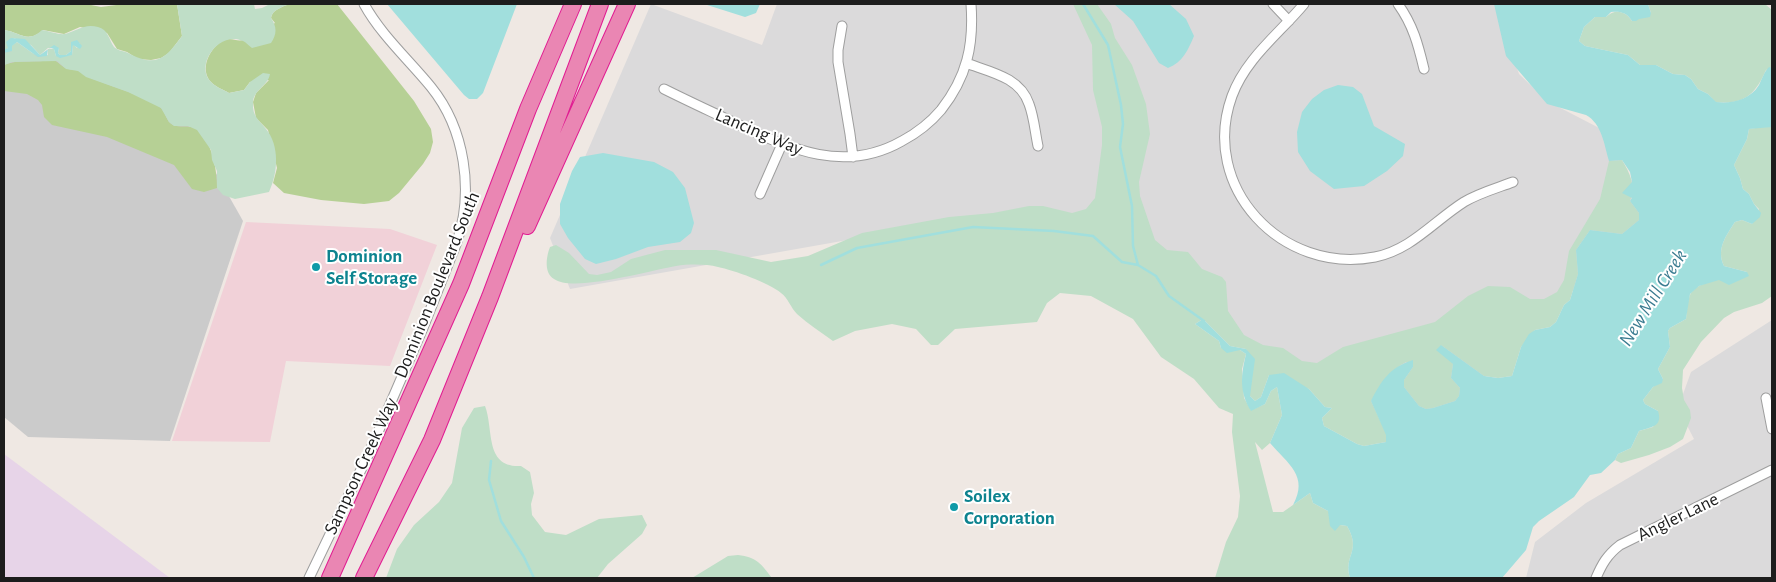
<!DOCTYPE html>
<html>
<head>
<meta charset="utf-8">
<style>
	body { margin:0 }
	#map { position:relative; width:1776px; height:582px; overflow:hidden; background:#efe8e3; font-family:"Alegreya Sans",sans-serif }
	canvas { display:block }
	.frame { position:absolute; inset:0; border:5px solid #1d1d1d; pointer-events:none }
</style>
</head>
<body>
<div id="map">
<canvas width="1776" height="582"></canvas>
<div class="frame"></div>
</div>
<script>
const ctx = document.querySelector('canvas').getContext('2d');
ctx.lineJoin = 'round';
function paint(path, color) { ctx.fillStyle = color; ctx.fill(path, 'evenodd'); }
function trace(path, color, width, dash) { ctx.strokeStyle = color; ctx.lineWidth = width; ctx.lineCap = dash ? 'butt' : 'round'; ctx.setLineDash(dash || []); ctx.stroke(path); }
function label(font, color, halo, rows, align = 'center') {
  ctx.font = font + ' "Alegreya Sans",sans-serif'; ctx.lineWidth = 4; ctx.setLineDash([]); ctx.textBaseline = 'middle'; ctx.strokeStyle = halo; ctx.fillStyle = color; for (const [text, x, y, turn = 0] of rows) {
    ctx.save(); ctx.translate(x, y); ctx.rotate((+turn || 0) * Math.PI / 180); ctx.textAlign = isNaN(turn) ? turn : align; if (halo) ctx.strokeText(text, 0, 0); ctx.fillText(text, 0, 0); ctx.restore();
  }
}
const residential = new Path2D(`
	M651 4 762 45 777 4H1498L1497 11 1519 74 1547 101 1605 131 1650 214 1424 438 1182 302 910 229 570 289 550 238Z
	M1772 320V578H1526L1535 542 1586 503 1694 439 1678 408 1691 372Z`);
const commercial = new Path2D(`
	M246 222 390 229 437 245 390 366 286 361 270 442 172 441Z`);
const industrial = new Path2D(`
	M4 454 170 578H4Z`);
const religious = new Path2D(`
	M4 49 160 74 243 221 170 441 28 437 4 417Z`);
const forest = new Path2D(`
	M4 4H86L101 7 124 4H177L182 36 169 53 161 58 151 60 138 59 127 52 117 49 107 33 80 27 64 34 43 30C27 44 20 32 4 30Z
	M289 4H337L414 101 431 129 433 142 430 153 423 164 399 193 389 201 364 204 321 200 284 193 273 183 277 168 268 130 256 118 253 102 256 93 269 80 250 82 244 90 229 93C224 90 216 87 212 83 198 70 210 47 224 40 231 37 237 42 243 40 254 37 265 28 275 23L271 18C272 10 282 7 289 4Z
	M52 60C59 61 61 67 68 69 71 70 75 69 79 71 85 74 89 78 96 80 116 88 142 95 160 107 166 112 166 122 173 125 183 129 193 122 202 134 213 148 217 170 217 188L204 192 192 189 174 165 107 137 52 125 44 117 42 105 38 100 27 94 4 91V65C18 59 36 63 52 60Z`);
const wetland = new Path2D(`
	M177 4H254L255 9 262 8 270 4H289C282 7 272 10 271 18 277 27 277 34 271 43L252 48C249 46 246 42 243 41 219 30 193 66 212 83 216 87 224 90 229 93L244 90 250 82 263 73 270 74C268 86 253 90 253 103 252 116 259 120 266 129 280 146 278 173 269 192L235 199 223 195 217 188V171L212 160 211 150 197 130 188 126H174L169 122 161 108 128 92 86 77 78 71 66 69 57 61 12 62 4 65V53L12 51 11 46 17 42 38 57 48 55V49H54L56 56 72 55 73 44 77 48 80 43 71 44V51L66 55H60L58 53 59 48H48L40 55 31 45 14 38 6 51 4 50V30C20 32 27 44 42 30 49 31 59 35 65 34 76 31 85 23 98 27 108 29 109 40 114 47 118 51 124 51 128 53 156 68 165 59 182 36Z
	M1073 4H1097L1111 24 1115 38 1132 65 1146 104 1150 134 1139 182 1140 196 1155 240 1167 250 1188 252 1202 269 1222 277 1226 282 1228 311 1244 335 1263 345 1283 348 1302 361 1317 363 1343 347 1435 322 1468 296 1488 286 1510 287 1530 299H1544L1557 292 1564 280 1569 251 1600 199 1609 161 1622 160C1630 173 1636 186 1630 201L1639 213V220L1622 234 1590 230 1576 250 1578 274 1570 300 1564 305 1556 322 1550 327 1535 330 1521 347 1512 376 1498 378 1484 376 1441 345 1453 364 1451 378 1460 388 1459 396 1455 401 1433 408 1426 409 1419 406 1404 387V380L1413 367 1406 362C1389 370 1381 387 1371 401L1387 435 1386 442 1364 446 1357 444 1324 426 1322 418 1332 408 1325 407 1309 389 1269 375 1261 397 1255 401 1250 396 1246 349 1230 346 1203 319 1195 324 1219 341 1221 348 1240 350 1246 354 1242 369 1244 398 1251 410 1265 404 1271 391 1277 387 1282 415 1270 443 1262 450 1255 442 1273 512H1283L1310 493 1313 503 1328 511 1340 525 1347 526C1362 552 1343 555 1350 578H1215L1226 542 1238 517 1240 496 1232 432 1233 414 1219 408 1194 379 1161 357 1133 319 1091 296 1060 293 1047 303 1037 322 955 329 938 345H931L916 329 892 324 855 331 833 341C821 332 808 324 797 314 791 308 788 298 781 293 770 283 733 270 718 267 706 264 689 264 676 266 651 270 573 293 554 279 544 273 546 257 550 247L556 245 569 253 589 274 597 275 611 272 631 259 665 250H716L771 262 808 256 862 233 949 217 993 213 1029 206H1043L1072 213 1086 209 1095 198 1102 145V127L1093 90 1092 45Z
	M1648 4H1765L1772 10V68L1766 70C1755 95 1744 105 1715 102L1708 94 1698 89 1691 79 1685 75 1673 74 1656 65H1640L1628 55 1585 46 1579 41 1584 27 1595 17H1606C1615 8 1626 11 1632 21L1651 13Z
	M1768 126 1772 127V296L1762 303 1734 312 1724 318 1701 342 1683 370 1682 388 1684 400 1690 410 1691 418 1683 439 1670 447 1649 455 1621 463 1615 460 1618 454 1631 448 1639 431 1653 427 1658 411 1645 404 1643 400 1653 387 1663 379 1658 369 1670 347 1668 331 1670 328 1686 319C1687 312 1687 302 1690 295 1695 281 1733 276 1747 272L1724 266C1716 249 1726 236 1735 222L1742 220 1752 224 1759 209 1754 204 1749 194 1743 189 1740 178 1734 165 1747 139 1749 129Z
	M485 406C494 429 484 468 521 466L530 472 534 493 531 504 532 515 545 532 566 535 599 519 642 515 647 525 642 534 608 564 597 578H386L397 549 414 525 439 502 452 483 462 428 474 408Z
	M738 555C757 557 761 564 772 578H692L728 556Z`);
const water = new Path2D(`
	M387 4H517L483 93 477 99H469L464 95Z
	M704 4H760L756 13 745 17Z
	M1114 4H1169L1186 19 1194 36C1188 50 1183 62 1168 68L1159 63 1133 21Z
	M1494 4H1648L1651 13 1650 17 1639 19 1636 21H1632C1627 13 1621 11 1611 12L1606 17H1595L1584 27 1579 41 1585 46 1628 55 1640 65H1656L1673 74 1685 75 1691 79 1698 89 1708 94 1716 102C1731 104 1750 100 1759 85 1762 79 1764 72 1769 67L1772 68V127L1749 129 1747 139 1734 165 1740 178 1743 189 1749 194 1754 204 1761 213 1760 217 1752 224 1742 220 1735 222C1726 236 1716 249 1724 266L1747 272 1749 276 1729 285 1719 280 1699 286 1690 294 1686 319 1670 328 1668 331 1670 347 1658 369 1663 379 1662 383 1653 387 1643 400 1645 404 1658 411C1663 427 1651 427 1639 431L1631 448 1618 454 1615 460 1601 473 1590 475 1574 497 1539 521 1533 527 1526 550 1502 578H1350C1343 555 1362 552 1347 526L1340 525 1335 531 1330 526 1328 511 1313 503 1310 493 1293 505C1309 476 1288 464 1270 443L1282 415 1277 387 1271 391 1265 404 1251 411C1239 392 1241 375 1246 354L1240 350 1227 353 1221 348 1219 341 1195 324 1203 319 1230 346 1246 349 1255 359 1250 396 1255 401 1261 397 1269 375 1284 373 1309 389 1325 407 1332 408 1322 418 1324 426 1357 444 1364 446 1386 442V435L1371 401C1381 381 1390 367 1413 360V367L1404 380V387L1419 406 1426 409 1433 408 1455 401 1459 396 1460 388 1451 378 1453 364 1436 350 1441 345 1484 376 1498 378 1512 376 1521 347 1529 334 1535 330 1550 327 1556 322 1564 305 1570 300 1578 274 1576 250 1590 230 1622 234 1639 220V213L1630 201 1632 198 1622 193 1632 182 1630 172 1622 160 1609 161C1604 144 1602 124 1586 115L1547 104 1506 56Z
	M11 38 25 39 40 55 54 45 59 48 58 53 60 55H66L71 51V42L77 40 82 46 80 49 73 45 72 55 60 58 56 56 54 49 51 48 48 49 47 56 38 57 17 42 12 46V51L4 53V50L8 48 6 42Z
	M1338 85 1353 87 1362 94 1374 126 1405 144 1403 156 1387 171 1364 186 1334 189 1310 171 1298 152 1297 132 1302 112 1312 99 1324 90Z
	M603 153 654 162 673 172 685 188 694 223 691 233 680 242 648 247 616 259 596 264 585 259 568 238 560 224V204L572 171 580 157Z`);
const stream = new Path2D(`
	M1083 4 1108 45 1121 105 1123 124 1120 147 1132 206 1133 246 1138 265 1156 276 1169 296 1204 321
	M821 265 857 248 973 227 1054 231 1093 236 1122 262 1138 265
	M491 461 489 480 501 521 524 557 534 578`);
const street = new Path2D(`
	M1273 4 1289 21
	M1304 4C1279 34 1246 58 1232 96 1199 187 1282 275 1375 257 1411 250 1434 221 1464 202 1479 193 1497 188 1513 182
	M1398 4C1413 25 1418 44 1424 69
	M842 26 838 50V62L850 134 853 157
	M966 63C990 72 1020 77 1029 104 1034 117 1035 132 1038 146
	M664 89C688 101 712 112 737 124 791 149 844 174 902 141 917 133 930 123 941 110 967 77 974 45 971 4
	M760 194 782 144
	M1766 398 1772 429
	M309 578 369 453 423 328 457 242C474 191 465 129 431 87 409 60 381 35 364 4
	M1596 578C1602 564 1607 555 1620 545L1772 470`);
const highway = new Path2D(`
	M527 226 627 4
	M330 578 461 284 528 109 573 4
	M364 578 432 440 490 297 600 4`);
const markers = [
	[316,267,5,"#0f9aa8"],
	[954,507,5,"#0f9aa8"]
];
const streetNames = [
	["Lancing Way",759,132,23],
	["Dominion Boulevard South",437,285,-68],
	["Sampson Creek Way",361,466,-65],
	["Angler Lane",1678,517,-26]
];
const cultureNames = [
	["Dominion",326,256],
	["Self Storage",326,278],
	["Soilex",964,496],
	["Corporation",964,518]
];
const waterNames = [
	["New Mill Creek",1653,298,-58]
];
paint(residential, '#dbdadb');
paint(commercial, '#f1d1d8');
paint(industrial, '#e7d4e8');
paint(religious, '#cbcbcb');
paint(forest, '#b6d095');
paint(wetland, '#bfdec7');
paint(water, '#a1dfdd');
trace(stream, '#a1dfdd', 2.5);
trace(street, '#9e9e9e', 11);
trace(highway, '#e11c92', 18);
trace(street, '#fff', 9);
trace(highway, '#ea86b3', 16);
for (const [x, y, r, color] of markers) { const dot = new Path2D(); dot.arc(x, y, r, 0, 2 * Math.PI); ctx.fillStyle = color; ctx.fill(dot); trace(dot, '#fff', 2); }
label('19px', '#1d1d1d', '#fff', streetNames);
label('bold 19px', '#0d838f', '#fff', cultureNames, 'left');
label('italic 20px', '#3b7c91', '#fff', waterNames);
</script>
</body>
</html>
